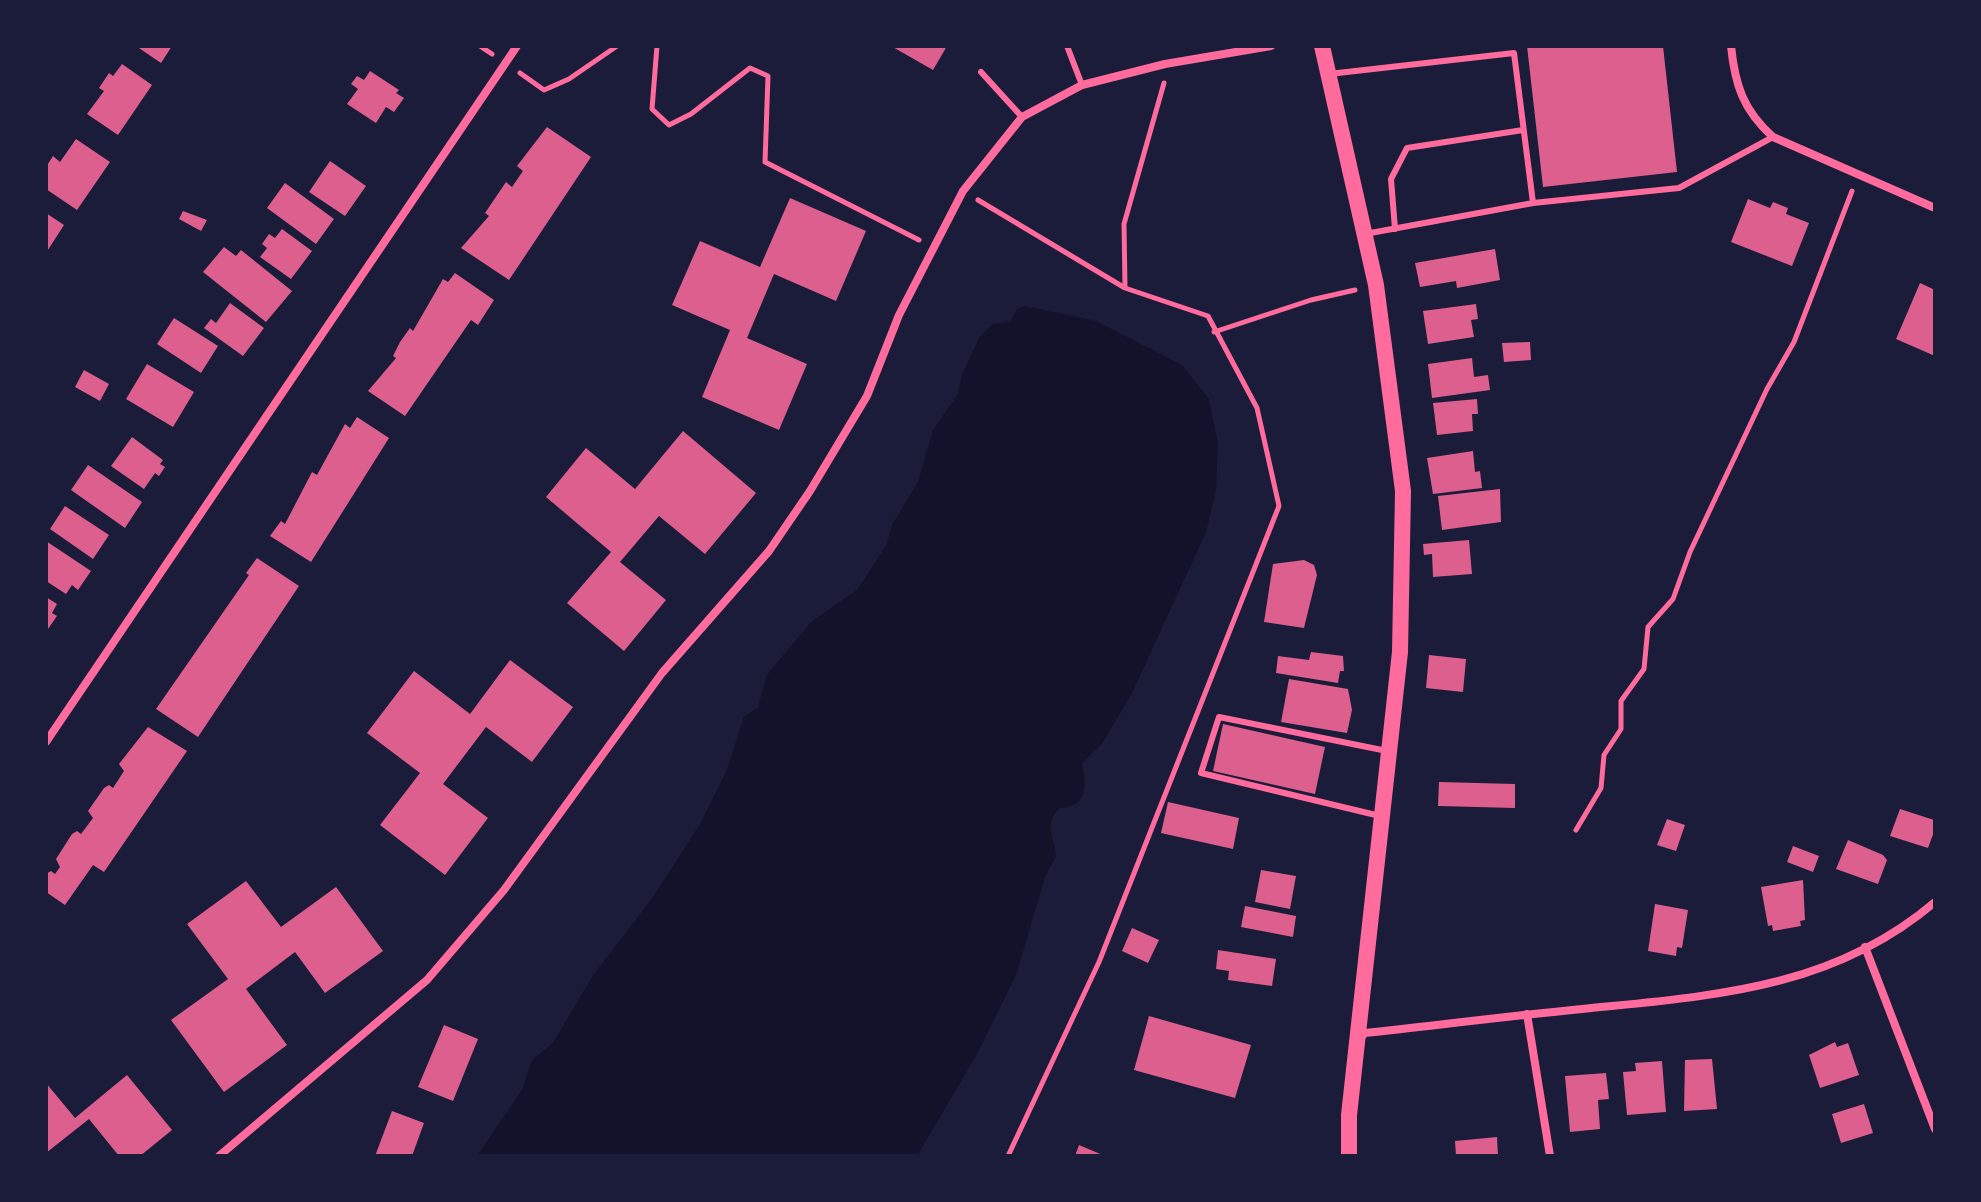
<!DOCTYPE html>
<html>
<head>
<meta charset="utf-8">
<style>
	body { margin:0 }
	#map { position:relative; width:1981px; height:1202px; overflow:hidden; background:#1b1b3a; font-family:Poppins,sans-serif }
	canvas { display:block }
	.frame { position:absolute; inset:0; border:48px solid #1b1b3a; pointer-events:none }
</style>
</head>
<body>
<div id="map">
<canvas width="1981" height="1202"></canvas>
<div class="frame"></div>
</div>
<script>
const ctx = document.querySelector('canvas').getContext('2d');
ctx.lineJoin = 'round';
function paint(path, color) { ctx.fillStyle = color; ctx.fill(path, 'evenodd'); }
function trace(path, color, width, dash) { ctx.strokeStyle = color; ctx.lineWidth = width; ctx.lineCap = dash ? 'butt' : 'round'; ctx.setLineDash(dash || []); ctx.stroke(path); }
const water = new Path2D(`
	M1025 306 1096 321 1182 365 1209 399 1218 443 1216 490 1206 532 1132 693 1102 744 1082 763C1087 786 1087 807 1060 808 1042 825 1055 837 1056 856L1045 877 1016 975 977 1054 917 1156H477L522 1090 532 1060 553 1043 592 977 653 897 700 824 726 772 744 717 758 707 767 675 811 622 857 590 887 544 892 525 918 482 933 430 958 394 962 375 980 336 993 324 1011 321 1017 309Z`);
const building = new Path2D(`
	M136 46H172L161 63Z
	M891 46H947L933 70Z
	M1527 46H1663L1677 172 1543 187Z
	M122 64 152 85 118 135 87 114 104 91 99 88 109 73 113 76Z
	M370 71 399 90 396 93 404 98 394 112 386 107 376 123 347 104 358 89 351 84 357 76 364 80Z
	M547 127 591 157 509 280 461 248 489 216 485 213 506 182 512 187 523 171 517 166Z
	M76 139 110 162 77 210 46 189V167L53 156 60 162Z
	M330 161 366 186 345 216 309 192Z
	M285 183 334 219 316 244 267 208Z
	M790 198 866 231 836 301 774 274 747 338 807 364 779 430 702 397 730 330 672 305 700 241 760 267Z
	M1748 199 1770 208 1773 202 1788 208 1786 214 1809 223 1792 266 1731 242Z
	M183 211 207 220 201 231 179 219Z
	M46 213 64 225 46 253Z
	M282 229 312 251 291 279 260 257 267 248 262 244 269 234 275 238Z
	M224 247 236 256 241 250 292 291 266 322 203 272Z
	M1495 249 1500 280 1457 288 1456 281 1420 287 1415 263Z
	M455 273 494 300 478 325 471 320 405 416 368 391 396 358 393 356 400 342 410 328 413 331 443 279 448 282Z
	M1920 283 1935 290V356L1896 339Z
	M230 303 264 328 243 356 204 328 211 319 216 323Z
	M1476 304 1478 319 1471 320 1474 337 1428 344 1423 311Z
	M174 318 218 346 201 373 157 344Z
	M1530 342 1531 360 1504 362 1502 343Z
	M1472 358 1474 377 1488 375 1490 390 1432 398 1428 364Z
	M147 364 194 392 173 427 126 399Z
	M84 370 109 384 100 401 75 387Z
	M1477 399 1478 414H1472L1473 431 1437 435 1433 403Z
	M357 417 389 438 311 562 270 536 281 521 285 524 312 472 317 475 345 424 350 428Z
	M683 431 756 493 705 554 659 516 620 562 666 600 624 651 567 603 611 552 546 497 586 448 635 489Z
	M132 437 163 460 160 464 165 467 159 476 155 473 144 489 111 466Z
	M1473 451 1475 472 1480 471 1482 488 1433 494 1427 458Z
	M88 465 142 502 125 528 71 490Z
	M1500 489 1501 522 1442 530 1438 496Z
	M65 506 109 535 93 559 50 529Z
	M1469 540 1472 574 1433 577 1432 554 1424 555 1423 544Z
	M46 541 91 571 78 590 72 585 66 594 46 581Z
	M257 558 299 586 198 737 156 709 249 575 246 573Z
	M1304 560 1314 565 1317 575 1304 628 1264 622 1273 564Z
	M46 597 57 604 52 613 57 616 48 629Z
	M1311 652 1343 656 1344 671H1340L1338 683 1276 673 1278 656 1309 660Z
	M1429 655 1466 659 1463 692 1426 688Z
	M510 660 573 707 532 762 486 727 443 784 488 818 445 875 380 825 420 773 367 733 414 671 470 714Z
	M1289 679 1348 689 1352 710 1347 733 1281 722Z
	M1223 724 1325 747 1315 794 1213 771Z
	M148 727 187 751 104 872 93 865 65 905 46 892V874L51 871 55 874 60 867 56 859 72 834 77 831 81 834 93 818 88 811 104 788 109 785 113 788 124 771 119 764Z
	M1439 782 1515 784V808L1438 806Z
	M1168 802 1239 818 1233 849 1161 833Z
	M1900 809 1934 820 1935 829 1928 848 1890 836Z
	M1667 819 1685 825 1676 851 1657 845Z
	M1848 840 1883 855 1887 860 1878 884 1836 869Z
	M1793 846 1819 856 1813 872 1787 862Z
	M1261 870 1296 876 1290 909 1255 902Z
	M1803 880 1805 920 1800 921 1801 926 1773 931 1772 925 1768 926 1761 887Z
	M246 881 281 927 336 887 383 951 325 993 295 952 246 989 287 1045 224 1092 171 1020 228 979 187 924Z
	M1655 904 1688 910 1682 948 1677 947 1676 956 1648 951Z
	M1245 906 1296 916 1293 937 1241 927Z
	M1132 928 1159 940 1148 963 1122 951Z
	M1218 950 1276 959 1272 986 1228 980 1229 971 1216 969Z
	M1149 1016 1251 1045 1235 1098 1134 1070Z
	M444 1025 478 1039 453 1101 418 1087Z
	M1835 1042 1837 1047 1848 1043 1859 1075 1820 1088 1809 1055Z
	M1712 1059 1717 1109 1684 1111 1685 1060Z
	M1662 1061 1666 1112 1627 1115 1623 1072 1636 1071 1635 1063Z
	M1606 1073 1609 1099 1598 1100 1600 1129 1570 1132 1565 1076Z
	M127 1075 172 1130 140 1156H119L89 1119 46 1153V1083L75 1118Z
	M1864 1104 1873 1133 1841 1143 1832 1114Z
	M392 1111 424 1123 412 1156H375Z
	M1497 1137 1498 1156H1456L1455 1141Z
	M1079 1145 1105 1156H1075Z`);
const path = new Path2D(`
	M480 46 492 54
	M657 46 652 109 669 125 691 114 750 68 768 76 765 162 919 240
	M520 73 544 90 569 79 617 46
	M978 200 1125 288 1208 316 1257 408 1279 506 1099 962 1008 1156
	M1125 287 1124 224 1164 83
	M1214 332 1311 300 1355 290
	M1576 830 1601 788 1604 755 1621 729V701L1644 669 1648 627 1673 599 1690 552 1767 389 1794 342 1852 191`);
const service = new Path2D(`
	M1067 46 1082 85
	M981 72 1022 117
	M1329 74 1514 53 1533 203
	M1395 229 1391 179 1407 148 1523 130
	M1365 234 1533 203 1679 188 1773 137
	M1380 816 1201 773 1219 717 1387 751`);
const minor = new Path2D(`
	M1731 46C1735 85 1743 110 1773 137L1935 208
	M46 742 517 46
	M1865 947 1935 1129
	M1527 1014 1550 1156
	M1359 1040 1365 1033C1438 1025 1510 1016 1582 1009 1710 996 1832 990 1935 902
	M219 1156 427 980 504 890 662 673 769 551 810 491 867 396 899 315 963 191 1022 117 1082 85 1165 64 1271 46`);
const secondary = new Path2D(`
	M1322 46 1376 285 1403 491 1400 652 1349 1115V1156`);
paint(water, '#12122b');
paint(building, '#dd5f8e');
trace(path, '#ff6b9d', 5);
trace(service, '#ff6b9d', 6);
trace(minor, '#ff6b9d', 8);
trace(secondary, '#ff6b9d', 16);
</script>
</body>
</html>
